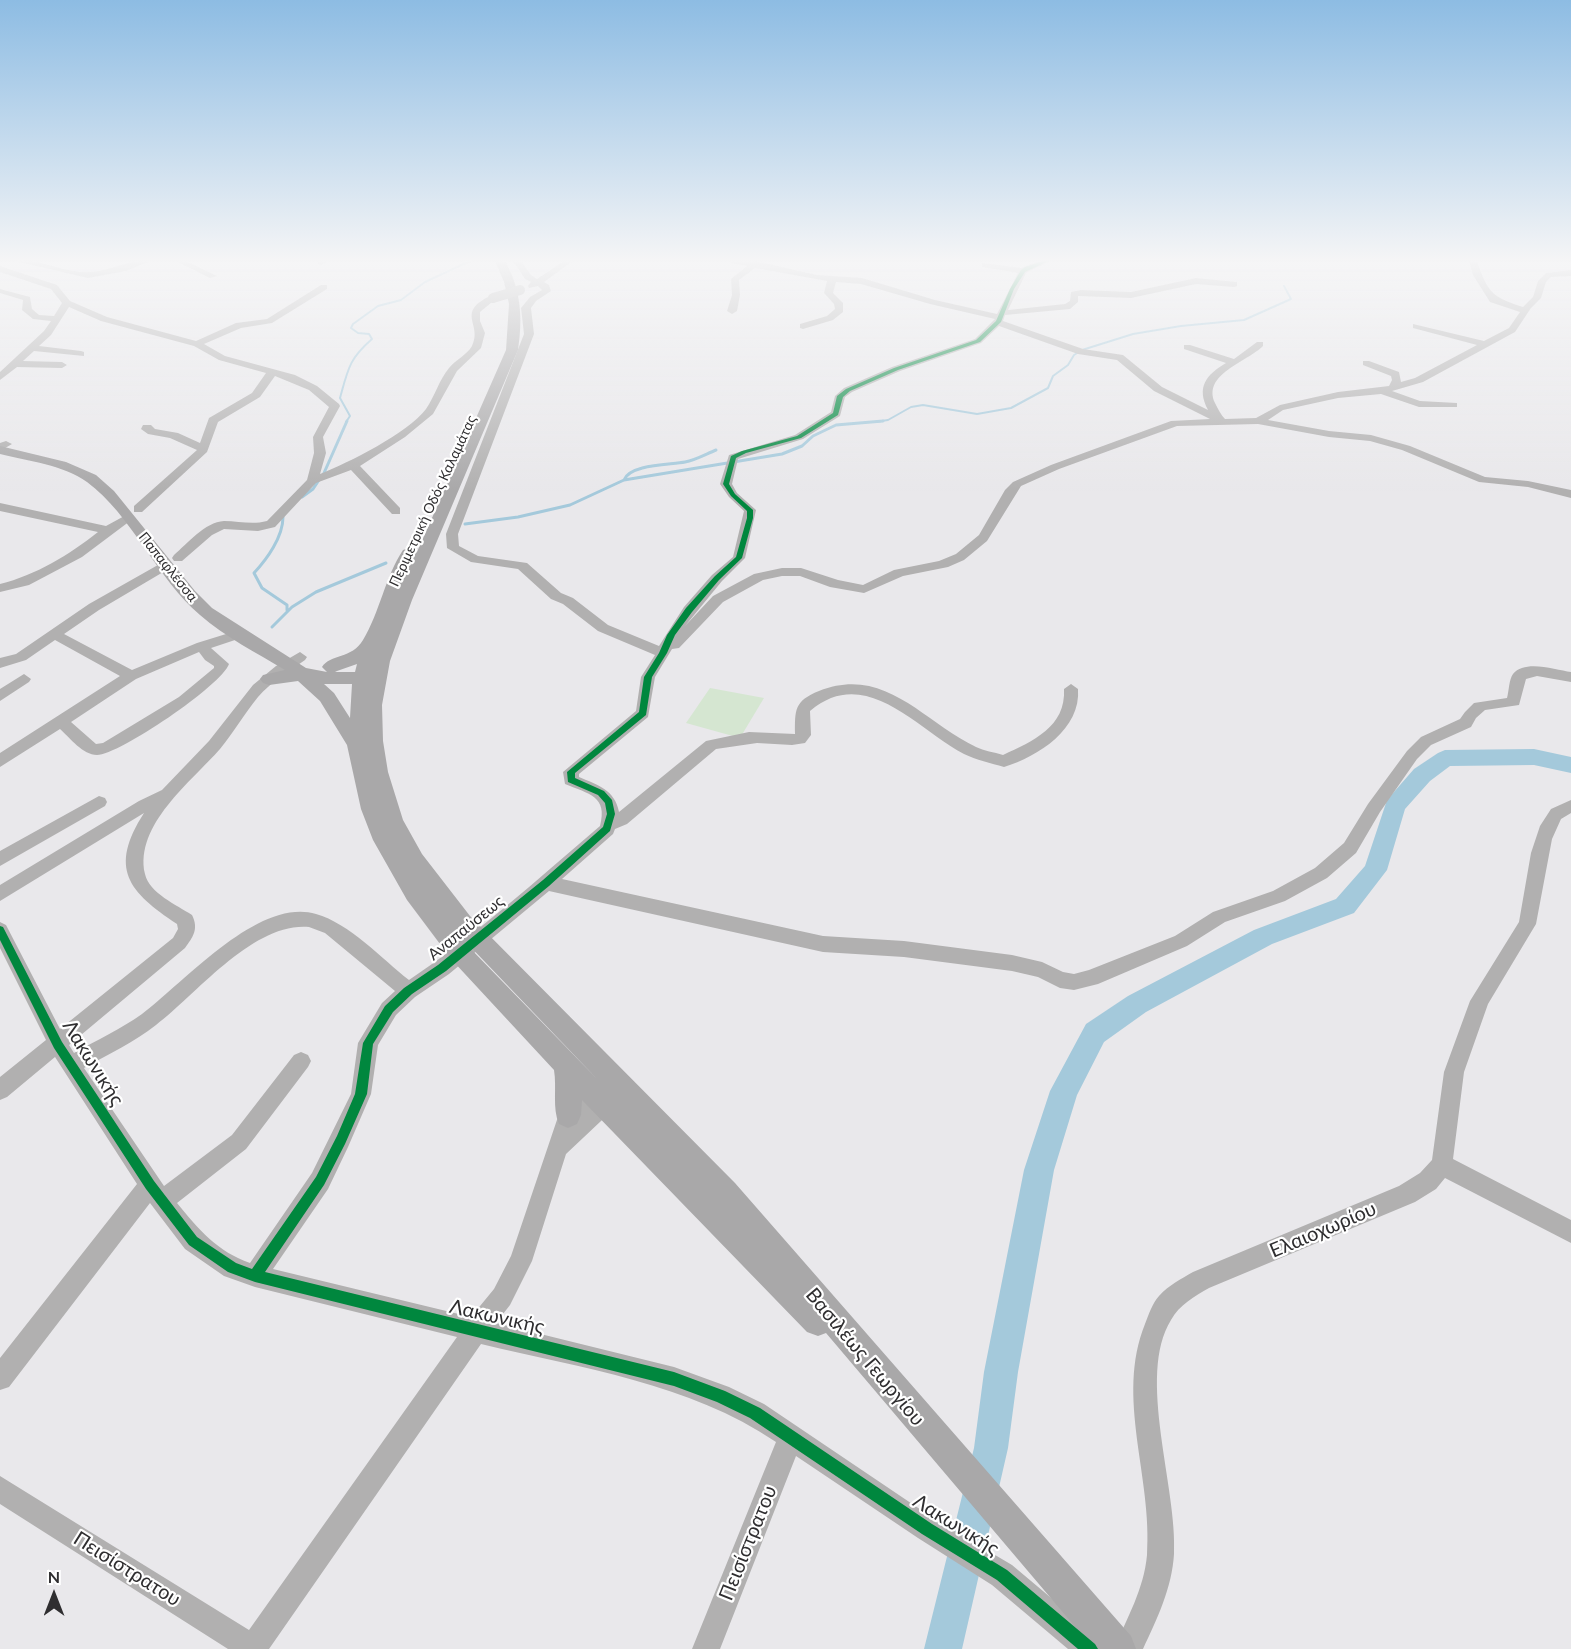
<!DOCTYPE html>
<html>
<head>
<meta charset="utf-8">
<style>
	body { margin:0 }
	#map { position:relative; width:1571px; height:1649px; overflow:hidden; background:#e9e8eb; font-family:Lato,sans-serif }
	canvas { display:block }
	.north { position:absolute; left:24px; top:1565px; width:60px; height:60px; -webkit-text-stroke:4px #fff; paint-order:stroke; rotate:0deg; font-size:16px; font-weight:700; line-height:24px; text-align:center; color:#2f2e30 }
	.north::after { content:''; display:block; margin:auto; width:21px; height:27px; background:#2f2e30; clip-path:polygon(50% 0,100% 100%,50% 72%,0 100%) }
</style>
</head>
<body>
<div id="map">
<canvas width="1571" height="1649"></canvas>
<div class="north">N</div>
</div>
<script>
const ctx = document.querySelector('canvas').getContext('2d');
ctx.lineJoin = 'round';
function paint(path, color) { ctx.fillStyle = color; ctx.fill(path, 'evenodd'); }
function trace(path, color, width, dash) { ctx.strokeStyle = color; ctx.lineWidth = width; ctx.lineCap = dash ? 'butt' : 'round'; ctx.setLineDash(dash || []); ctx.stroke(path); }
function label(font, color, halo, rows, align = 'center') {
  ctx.font = font + ' Lato,sans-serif'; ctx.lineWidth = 4.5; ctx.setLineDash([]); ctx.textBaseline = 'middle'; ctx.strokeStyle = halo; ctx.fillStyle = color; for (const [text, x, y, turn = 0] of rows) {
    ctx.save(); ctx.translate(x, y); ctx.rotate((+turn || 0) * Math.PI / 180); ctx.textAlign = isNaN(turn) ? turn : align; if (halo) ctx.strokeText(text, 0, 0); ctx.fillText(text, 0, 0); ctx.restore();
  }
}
const green = new Path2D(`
	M710 688 764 698 740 738 686 723Z`);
const streamFar1 = new Path2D(`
	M346 422 350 416 340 398C348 369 349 359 372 339L369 334 358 333 351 328 353 324 378 306 401 300 425 282 470 261
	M875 422 888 420 911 407 923 405 977 414 1011 408 1048 388 1053 376 1068 365 1074 355 1082 350 1133 334 1181 326 1244 320 1291 299 1284 286`);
const stream = new Path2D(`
	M324 473 347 421
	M624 480C630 464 670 465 685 462 696 460 706 454 716 450
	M302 497 313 489 319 480
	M283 517C283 537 267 559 254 573L262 588 287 605V610
	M465 524 518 517 570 505 624 480 782 454 802 446 813 436 836 425 883 421
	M272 627 292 607 316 592 386 563`);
const river = new Path2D(`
	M1534 749 1571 757V773L1534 765 1450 766 1430 781 1405 809 1387 870 1354 913 1272 944 1146 1012 1104 1042 1077 1095 1054 1170 1018 1372 1008 1448 962 1649H924L974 1448 984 1372 1024 1170 1050 1091 1086 1024 1128 996 1254 930 1336 899 1365 866 1387 800 1414 769 1438 753 1445 750Z`);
const minor = new Path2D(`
	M15 261C40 258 65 274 90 272 110 271 131 259 150 261L126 271 88 278Z
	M176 261H186L217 276 210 278Z
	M318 261H328L321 265 318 264Z
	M513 261H521L531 275 537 279 564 261H573L544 282 549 285 551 291 536 301 531 308 534 334 458 534 459 546 478 556 527 563 561 593 573 598 608 625 659 646 684 607 712 575 733 557 744 511 729 497 720 484 729 455 795 435 831 412 835 396 844 388 892 367 975 339 995 319 930 304 861 284 836 282 833 293 843 303V312L833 320 803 329 800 328V324L827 316 835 309 834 304 824 293 827 281 755 268 739 280 740 295 737 311 732 314 727 311 732 295 731 279 747 266 731 263 730 261H755L817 275 862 278 935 300 997 314 1018 273 982 267V263L1021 268 1039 261H1050L1026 273 1008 310 1065 304 1070 301 1071 292 1081 290 1131 292 1196 278 1237 282V286L1234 287 1196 284 1131 298 1078 296V302L1070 309 1005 315 1003 321 1083 349 1123 355 1162 387 1208 410C1196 387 1206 375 1226 363L1184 349V345H1190L1234 359 1257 342H1263V346C1247 362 1202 374 1215 403 1218 409 1221 415 1225 419L1256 418 1280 405 1338 392 1389 386 1392 380 1391 376 1363 365V361H1369L1399 372 1401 382 1415 378 1477 345 1413 328V324L1484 341 1509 328 1520 312 1490 302 1473 275 1469 261H1477C1488 293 1492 297 1523 307L1533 297 1538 281 1546 273 1571 270V276L1551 277 1546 282 1541 298 1531 308 1515 332 1423 382 1392 391 1420 401 1457 403V407H1419L1381 394 1338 398 1283 410 1268 420 1329 431 1371 435 1410 446 1485 477 1528 481 1571 490V498L1528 487 1479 482 1402 450 1370 441 1329 437 1258 424 1177 426 1059 469 1021 486 987 541 964 560 948 567 903 576 864 593 830 587 800 576H782L763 580 723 602 679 648 672 649 655 677 648 717 579 774V777C598 785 615 790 619 812L706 741 749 732 795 734C795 710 794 701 819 691 885 665 923 722 976 747 984 751 994 752 1003 755 1033 741 1066 727 1064 689L1071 684 1078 689C1081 729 1039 756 1004 767 991 763 976 760 964 754 916 729 866 664 810 711L811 735 805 743 792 745 757 743 716 749 627 824 615 829 613 834 562 879 823 936 904 941 1012 955 1042 962 1063 972 1074 974 1089 970 1175 936 1213 912 1273 891 1315 868 1344 843 1368 804 1407 751 1421 737 1460 719 1465 712 1474 703 1507 698C1509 691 1509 679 1513 674 1525 659 1556 670 1571 672V682L1537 676 1526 679 1519 705 1485 710 1476 718 1471 727 1431 745 1417 759 1380 812 1356 853 1327 878 1285 901 1225 922 1187 946 1098 984 1074 990 1060 988 1038 977 1012 971 904 957 823 952 549 891 449 974 415 997 396 1015 378 1045 371 1094 348 1147 328 1189 273 1269 471 1317 494 1289 511 1256 561 1108 593 1079 600 1076 607 1079 610 1086 609 1089 618 1091 621 1098 618 1105 566 1154 532 1261 510 1305 496 1323 674 1367 729 1387 764 1404 936 1520 1012 1565 1100 1639 1104 1649H1068L992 1585 918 1538 796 1456 720 1649H692L776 1442C689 1383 581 1368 481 1344L269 1649H228L0 1504V1476L249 1630 457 1337 255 1287 224 1276 185 1249 150 1203 9 1387 0 1390V1358L137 1184 55 1057 7 1097 0 1100V1077L46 1040 0 948V922L6 925 60 1029 173 938 178 929 177 924C129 892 108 869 144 813L0 901V885L139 801 162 790 209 741 253 685 276 666 300 652 307 657 305 660C289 671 271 682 258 697 244 714 234 732 220 749 192 781 134 825 145 874 149 893 177 905 192 915 199 929 193 937 185 948L69 1045 74 1053C97 1040 121 1029 142 1014 184 983 258 897 316 914 349 923 382 959 409 980 476 935 538 879 600 826 608 796 589 794 565 784L563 772 636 711 641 677 655 655 598 631 563 604 551 599 518 569 471 562 447 548 446 534 524 334 521 308 530 297 542 290 538 286 529 288 528 286 531 282 525 279ZM999 326 1078 354 1117 360 1154 391 1210 419 1171 421 1051 465 1013 482 1005 490 979 535 956 554 939 561 894 570 863 585 838 580 801 568H782L754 574 713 596 685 626 722 581 745 558 756 510 737 493 732 484 738 459 803 439 840 416 845 397 852 392 900 371 981 343ZM309 927 325 933 395 991 382 1003 358 1043 351 1094 312 1173 250 1263C218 1252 198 1229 177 1203L246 1149 308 1067 311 1061 308 1055 301 1052 294 1055 232 1135 164 1186 84 1068C109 1054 134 1042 156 1025 197 994 253 922 309 927Z
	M0 266 57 285 70 301 107 317 196 341 236 323 267 319 321 285H327V289L272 323 241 328 204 344 225 356 295 375 317 386 339 404 340 406 323 437 326 453 320 474C348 463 408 433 426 409 435 396 439 380 449 368 455 360 467 355 472 346 483 324 455 313 490 296L497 298 480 312V321L485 333 481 348 457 371 433 414 405 437 360 466 400 508V514H392L351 470 316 483 275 527 258 531 224 529 212 535 182 561H174L172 558 174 555C187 544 205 522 224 521 239 521 252 525 267 521L307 480 314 453 313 437 329 407 309 390 275 376 260 397 218 422 207 452 142 512H134V506L197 450 170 438 148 434 141 429 143 425H151L155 429 178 433 200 443 209 418 252 393 266 373 219 360 194 346 101 321 69 307 51 335 39 346 81 351 84 352V356L34 351 23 361 62 362 67 365 62 368 17 367 0 380V372L44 331 51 321 33 319 22 310 23 300 0 293V289L30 297 32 309 39 315 54 316 62 303 51 289 0 272Z
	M6 441 12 444 0 451V443Z
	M0 503 106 526 128 514 134 518 82 557 29 585 0 592V584C36 575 69 555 98 532L0 511Z
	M165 561 170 562 171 565 170 568 99 610 64 634 132 670 197 643 239 630 244 631 246 634 244 637 211 648 229 664C222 685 119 755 97 755 83 755 70 738 60 729L0 767V753L120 676 55 640 26 660 0 668V658L16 654 89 604ZM199 652 205 660 214 666V668L179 697 103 743 96 744 71 722 136 679Z
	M24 674 31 679 29 682 0 701V689Z
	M99 796 105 798 107 802 105 806 0 866V851Z
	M1571 800V813L1561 819 1552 839 1536 924 1488 1004 1464 1072 1453 1159 1571 1220V1243L1445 1178 1436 1189 1415 1202 1209 1288C1195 1296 1179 1305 1171 1320 1136 1376 1178 1489 1174 1554 1172 1588 1157 1619 1143 1649H1114C1127 1618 1144 1589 1147 1555 1153 1478 1115 1398 1145 1324 1149 1314 1152 1304 1159 1296 1169 1285 1181 1279 1193 1272L1399 1186 1420 1173 1432 1160 1444 1072 1470 1001 1519 922 1531 853 1540 826 1551 809Z`);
const major = new Path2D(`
	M495 261H505C521 289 523 318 518 350L412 600 390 661 382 705 383 741 388 772 403 820 422 854 470 916 735 1183 1131 1636 1136 1649H1094L826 1333 818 1336 807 1332 582 1100 581 1115 577 1124 568 1128 559 1124C552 1108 557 1088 554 1070L452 960 407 900 373 840 361 809 347 745 320 701 298 681 269 685 263 683 260 679 263 675 285 670C257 653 225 637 200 615 158 580 131 514 87 482 64 465 28 461 0 454V446L66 462 96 475 114 491 195 591 212 608 306 668 327 672 322 667C330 654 352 659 363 640 380 612 385 577 403 550L409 548 417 552 506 350 509 304 504 282ZM357 664 355 672H335L337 671ZM324 684H352L350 718 334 693ZM463 939 600 1082 468 946Z`);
const minorBridge = new Path2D(`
	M493 298 520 290`);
const cycleway = new Path2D(`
	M1043 261H1048L1025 272 1014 289 1001 322 980 342 898 370 850 391 843 397 838 415 801 438 746 453 736 458 729 484 735 494 753 510V518L742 558 719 580 692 612 675 635 667 653 652 677 646 715 575 773V778L604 791 612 800 615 814 610 831 549 886 446 971 412 994 393 1012 373 1044 367 1094 345 1144 324 1185 265 1272 674 1372 725 1391 760 1408 932 1524 1007 1570 1095 1644 1098 1649H1078L997 1580 922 1534 750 1418 717 1402 674 1386 255 1282 228 1272 189 1245 146 1189 54 1048 0 940V926L3 927 62 1042 154 1181 197 1237 236 1263 252 1269 316 1177 337 1136 355 1094 363 1043 385 1006 404 988 438 965 543 880 603 827 607 814 605 803 598 795 568 782 567 772 639 712 644 677 659 653 667 635 686 608 715 576 736 557 747 518V511L731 496 723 484 731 456 742 451 797 436 833 413 837 396 846 389 894 368 976 340 996 321 1010 289 1021 270 1025 267Z`);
const farStreetnames = [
	["Περιμετρική Οδός Καλαμάτας",433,501,-65],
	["Παπαφλέσσα",168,567,51]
];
const streetNames = [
	["Αναπαύσεως",466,928,-39]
];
const nearStreetnames = [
	["Λακωνικής",93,1063,58],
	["Ελαιοχωρίου",1323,1230,-23],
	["Λακωνικής",497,1317,13],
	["Βασιλέως Γεωργίου",865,1357,50],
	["Λακωνικής",956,1525,32],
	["Πεισίστρατου",748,1543,-68],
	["Πεισίστρατου",127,1569,32]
];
paint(green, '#d5e6d1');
trace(streamFar1, '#a4c9db', 2);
trace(stream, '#a4c9db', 3);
paint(river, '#a4c9db');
paint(minor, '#b1b0b0');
paint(major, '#a9a8a9');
trace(minorBridge, '#b1b0b0', 10);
paint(cycleway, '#00873e');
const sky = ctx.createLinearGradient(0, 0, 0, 491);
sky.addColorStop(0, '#8dbce3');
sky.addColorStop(0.53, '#f5f5f6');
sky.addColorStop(1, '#f5f5f600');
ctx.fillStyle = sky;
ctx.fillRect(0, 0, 1571, 491);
label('14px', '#2f2e30', '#fff', farStreetnames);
label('16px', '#2f2e30', '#fff', streetNames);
label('20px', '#2f2e30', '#fff', nearStreetnames);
</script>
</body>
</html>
